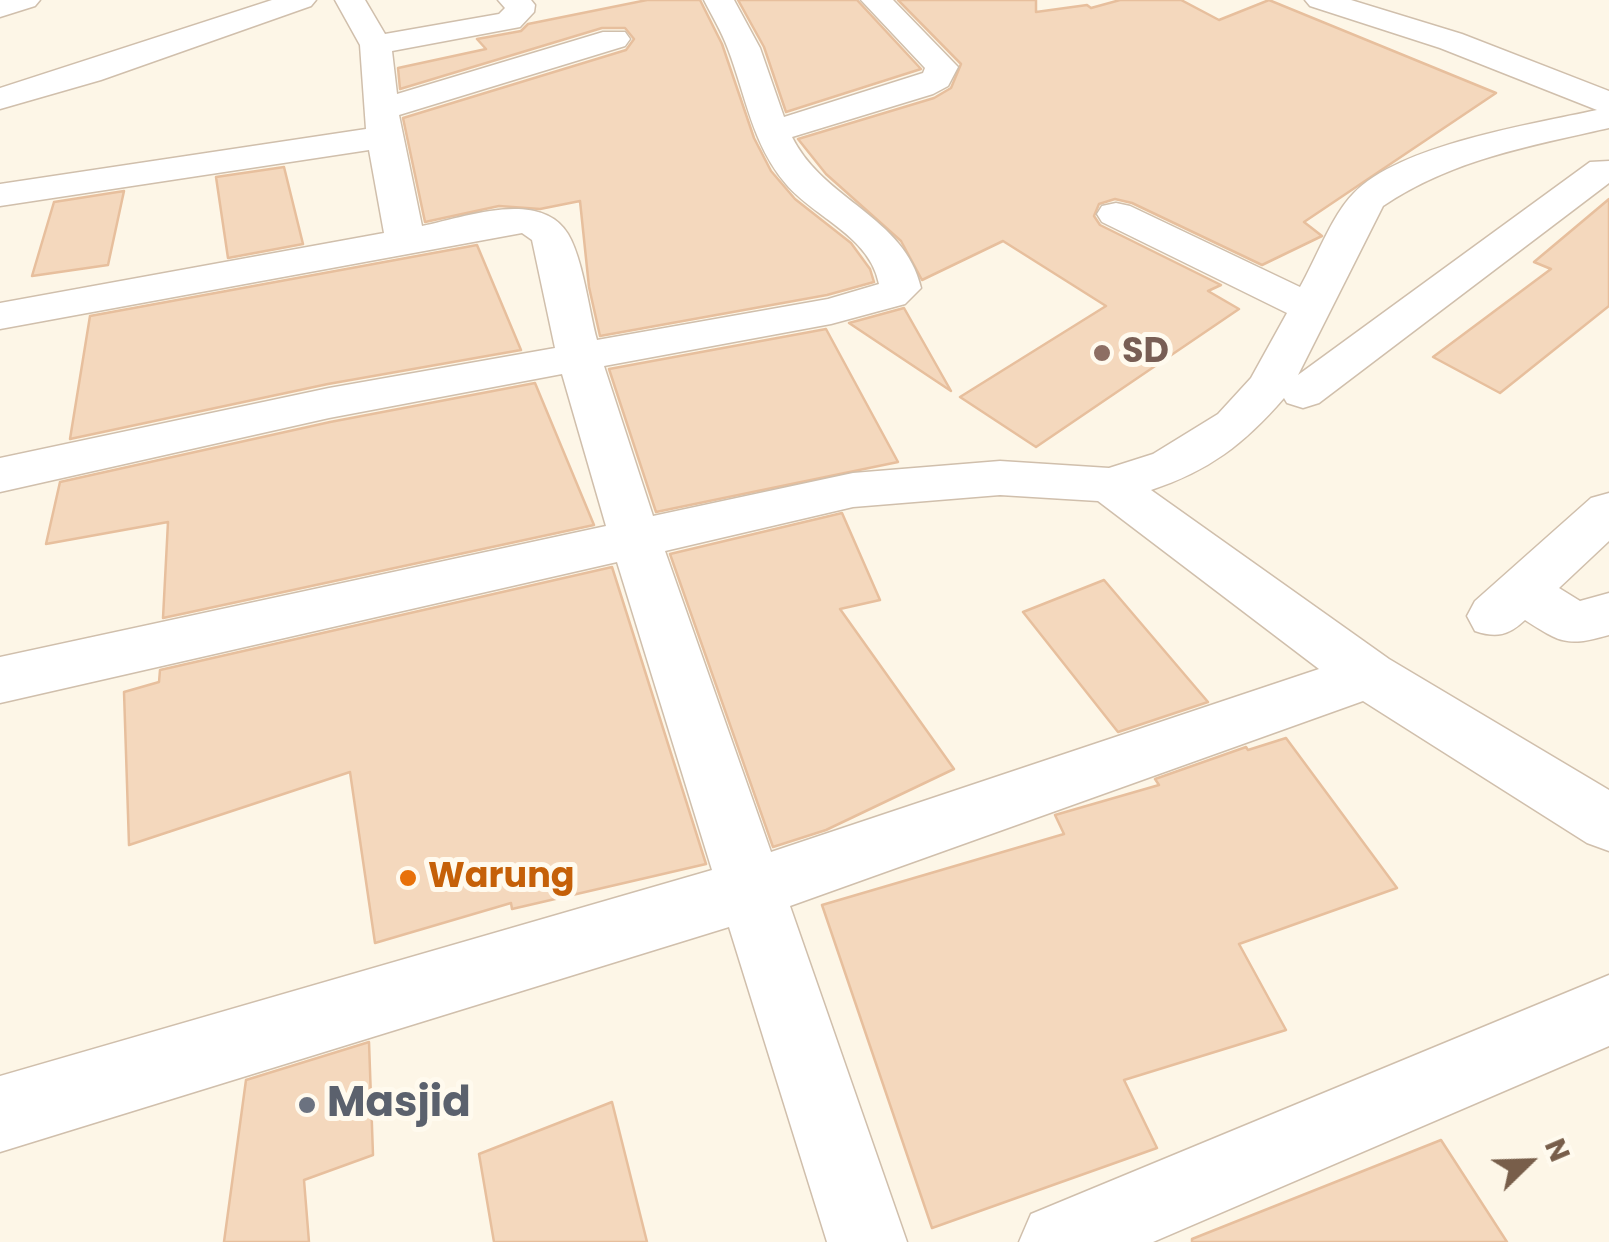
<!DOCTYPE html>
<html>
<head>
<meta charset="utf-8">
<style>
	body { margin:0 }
	#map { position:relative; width:1609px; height:1242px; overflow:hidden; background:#fdf6e7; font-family:Poppins,sans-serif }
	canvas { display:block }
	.north { position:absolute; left:1479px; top:1112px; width:100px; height:100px; -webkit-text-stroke:8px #fffaee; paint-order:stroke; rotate:67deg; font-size:28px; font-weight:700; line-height:40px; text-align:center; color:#785e4a }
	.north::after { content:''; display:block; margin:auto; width:35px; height:45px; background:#785e4a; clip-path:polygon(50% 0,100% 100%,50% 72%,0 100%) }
</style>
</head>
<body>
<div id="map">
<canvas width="1609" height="1242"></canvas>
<div class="north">N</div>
</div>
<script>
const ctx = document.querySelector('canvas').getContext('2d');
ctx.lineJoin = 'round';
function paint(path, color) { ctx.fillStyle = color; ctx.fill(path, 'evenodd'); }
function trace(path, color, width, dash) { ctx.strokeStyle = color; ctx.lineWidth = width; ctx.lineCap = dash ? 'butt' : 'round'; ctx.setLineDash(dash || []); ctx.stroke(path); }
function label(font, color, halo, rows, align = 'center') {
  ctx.font = font + ' Poppins,sans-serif'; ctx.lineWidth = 10; ctx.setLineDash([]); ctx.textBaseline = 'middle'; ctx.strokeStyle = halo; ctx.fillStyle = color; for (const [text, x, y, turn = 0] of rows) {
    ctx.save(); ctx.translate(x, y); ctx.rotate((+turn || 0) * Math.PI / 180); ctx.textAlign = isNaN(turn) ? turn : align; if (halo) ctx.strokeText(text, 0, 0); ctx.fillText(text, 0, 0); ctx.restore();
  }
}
const building = new Path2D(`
	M647 0H700L722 44 754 138 771 171 795 199 851 243 870 269 874 282 827 295 600 336 589 287 580 201 540 209 499 206 425 222 403 118 626 50 634 39 625 28H602L400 89 398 68 486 49 477 39 521 31 528 24Z
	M738 0H857L921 69 786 112 764 47Z
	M898 0H1036V12L1087 5 1091 8 1120 0H1181L1219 20 1269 0 1496 93 1304 222 1322 236 1262 265 1132 203 1115 199 1099 204 1094 216 1100 225 1221 285 1208 291 1239 309 1036 447 960 397 1106 306 1003 241 922 280 901 241 826 174 798 139 934 98 951 88 961 64Z
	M284 167 303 244 228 258 216 177Z
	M124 191 108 265 32 276 54 202Z
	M1609 199V306L1500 393 1433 357 1551 269 1534 262Z
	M477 245 521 350 328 384 70 439 90 316Z
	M904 308 951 391 849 323Z
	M826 329 898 462 656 512 609 369Z
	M535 383 594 525 163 618 168 522 46 544 60 482 330 422Z
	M842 513 880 600 840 609 954 769 826 830 773 847 670 554Z
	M612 567 706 864 512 909 511 903 375 943 350 772 129 845 124 692 159 682 160 670Z
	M1104 580 1208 702 1118 732 1023 612Z
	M1286 738 1397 888 1239 944 1286 1030 1124 1080 1157 1148 932 1228 822 905 1064 834 1055 815 1159 785 1155 779 1246 747 1248 750Z
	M369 1042 373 1155 304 1180 309 1242H224L246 1080Z
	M612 1102 647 1242H494L479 1154Z
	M1441 1140 1507 1242H1192V1239Z`);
const minor = new Path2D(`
	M0 0H40L35 6 0 17Z
	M272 0H316L311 6 101 80 0 109V88Z
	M335 0H365L385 34 499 14 505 8 498 0H531L535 5 534 12 520 27 392 51 397 94 603 32H625L630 39 625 46 399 115 422 226C463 218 540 188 568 234 583 259 589 311 597 340L828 299 879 284C870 236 815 218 786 184 752 144 746 96 728 49 722 32 712 16 704 0H734L760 48 784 117 923 73 925 68 861 0H893L958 67 948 86 933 94 792 137C823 200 905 217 921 288L905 304 831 324 604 366 653 516 853 473 1000 461 1109 468 1153 454 1218 414 1251 378 1287 313 1102 222 1097 214 1102 206 1116 203 1130 206 1300 287C1315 261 1332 215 1353 194 1398 145 1533 124 1597 110L1440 48 1310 6 1305 0H1351L1462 34 1609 91V128C1529 146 1451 160 1383 206L1298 375 1590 162 1609 161V183L1319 403 1303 408 1287 403 1284 398C1244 444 1209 471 1151 490L1389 659 1609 790V851L1587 843 1363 701 790 906 907 1242H827L729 927 0 1152V1076L712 870 617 562 0 703V657L606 526 562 374 329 418 0 492V458L329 388 555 348 532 240 522 233 0 329V303L384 233 369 150 0 206V184L366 129 360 45ZM1000 495 1098 501 1319 669 771 852 665 551 853 507Z
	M1609 493V541L1559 588 1580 601 1609 593V635C1567 647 1561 643 1525 620 1508 636 1496 638 1475 631L1467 616 1475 601 1591 498Z
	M1609 975V1046L1153 1242H1019L1031 1214Z`);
const markers = [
	[1102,353,10,"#8d6e63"],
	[408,878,10,"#e8710a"],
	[307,1105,10,"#6b7280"]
];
const educationNames = [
	["SD",1122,353]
];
const foodNames = [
	["Warung",428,878]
];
const nearWorshipnames = [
	["Masjid",327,1105]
];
paint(building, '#f4d8bd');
trace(building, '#e7bf9d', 2.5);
trace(minor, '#d0bfac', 3);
paint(minor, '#fff');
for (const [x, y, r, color] of markers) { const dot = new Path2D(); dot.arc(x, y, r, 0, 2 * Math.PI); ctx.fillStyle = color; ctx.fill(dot); trace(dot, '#fffaee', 4); }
label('bold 35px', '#785e54', '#fffaee', educationNames, 'left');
label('bold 35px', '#c56008', '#fffaee', foodNames, 'left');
label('bold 42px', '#5b616d', '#fffaee', nearWorshipnames, 'left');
</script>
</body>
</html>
